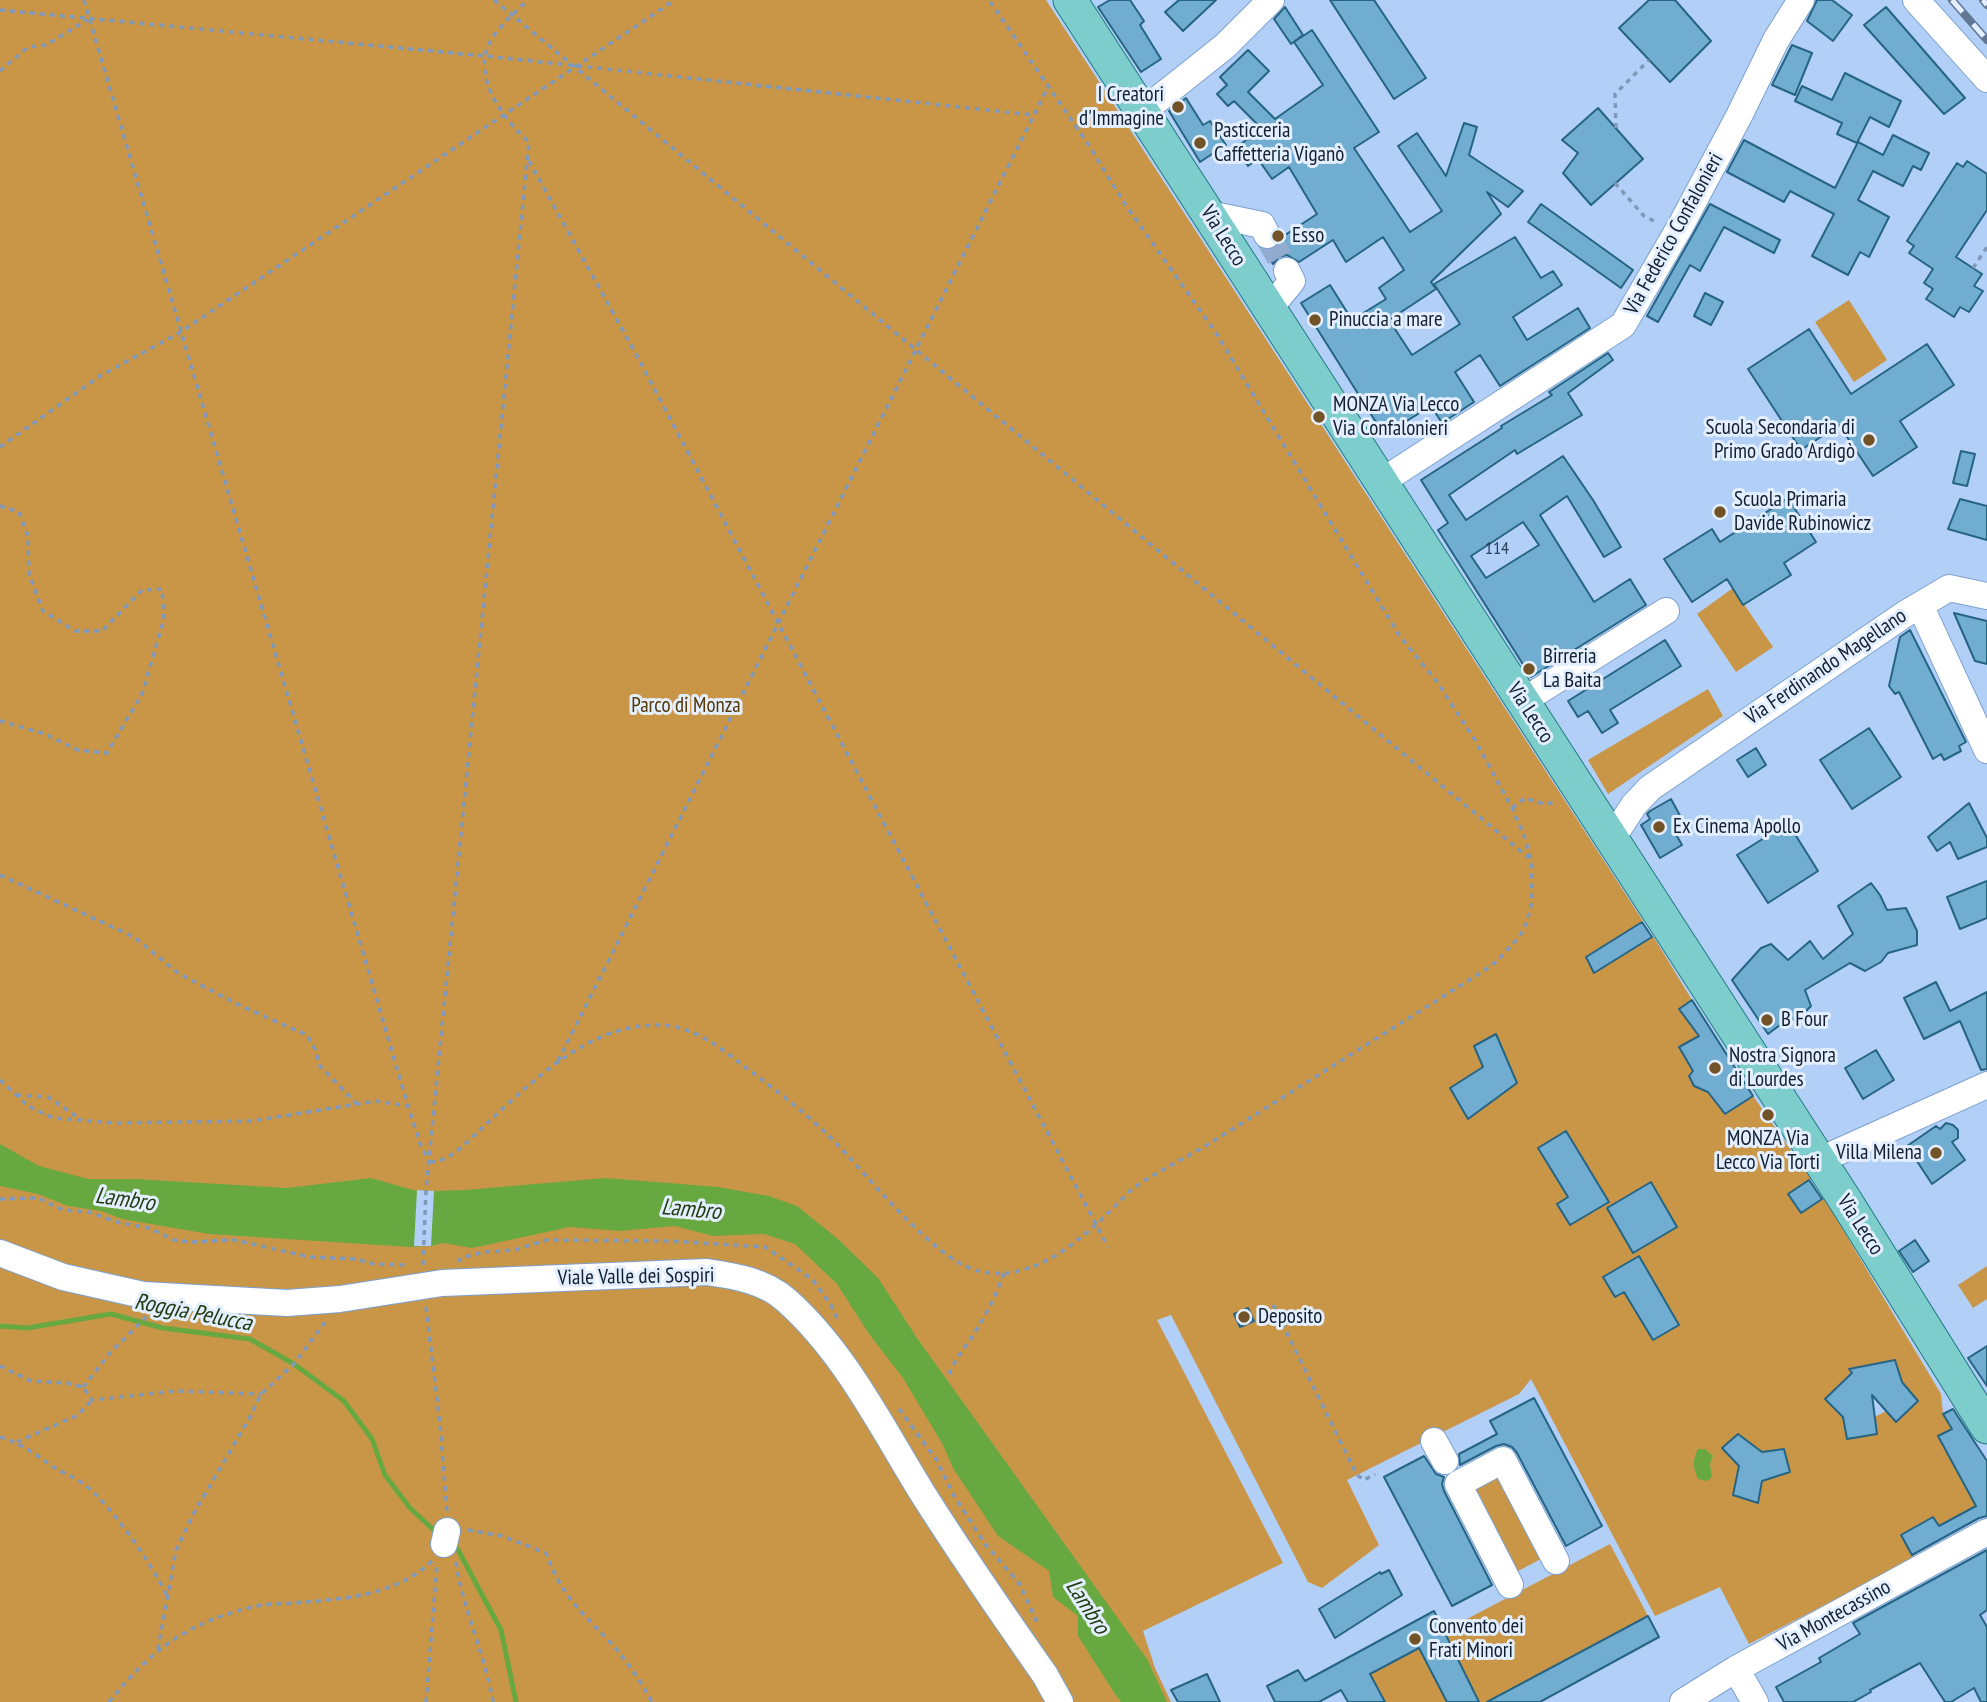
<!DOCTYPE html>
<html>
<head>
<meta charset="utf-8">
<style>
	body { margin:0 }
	canvas { display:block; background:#b1cff7 }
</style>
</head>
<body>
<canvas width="1987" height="1702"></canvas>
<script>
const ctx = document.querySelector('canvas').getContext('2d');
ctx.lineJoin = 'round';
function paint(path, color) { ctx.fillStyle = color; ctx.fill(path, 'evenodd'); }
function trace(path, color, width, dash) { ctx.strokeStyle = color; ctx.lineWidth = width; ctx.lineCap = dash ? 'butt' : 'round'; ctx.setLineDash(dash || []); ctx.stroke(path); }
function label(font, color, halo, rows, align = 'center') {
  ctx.font = font + ' "PT Sans Narrow",sans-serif'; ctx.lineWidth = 6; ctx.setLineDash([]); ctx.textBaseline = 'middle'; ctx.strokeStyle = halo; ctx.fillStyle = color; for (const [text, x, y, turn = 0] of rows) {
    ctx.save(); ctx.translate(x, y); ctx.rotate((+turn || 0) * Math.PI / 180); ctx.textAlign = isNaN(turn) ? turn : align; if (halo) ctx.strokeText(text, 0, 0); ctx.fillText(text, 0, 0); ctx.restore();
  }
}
const green = new Path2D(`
	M0 0H1046L1643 921 1587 957 1595 972 1653 936 1692 1000 1680 1009 1699 1036 1679 1047 1693 1071 1689 1076 1724 1078 1725 1113 1753 1096 1811 1179 1788 1194 1801 1213 1824 1198 1941 1394 1943 1414 1952 1429 1938 1437 1976 1506 1939 1526 1933 1517 1901 1535 1914 1559 1749 1644 1720 1587 1655 1616 1531 1379 1519 1394 1347 1480 1379 1545 1322 1588 1308 1582 1171 1315 1157 1320 1283 1563 1143 1631 1155 1668 1171 1702H0ZM1496 1034 1517 1083 1468 1118 1451 1088 1483 1067 1474 1046ZM1538 1148 1609 1202 1570 1225 1557 1204 1568 1197ZM1651 1182 1677 1227 1633 1252ZM1639 1256 1679 1325 1653 1340 1624 1292 1615 1297 1603 1277ZM1895 1360 1902 1382 1917 1402 1896 1422 1886 1411 1875 1417 1877 1434 1847 1439 1843 1417 1825 1399 1865 1366ZM1738 1434 1762 1452 1784 1449 1790 1472 1762 1481 1757 1503 1734 1495 1739 1466 1723 1448Z
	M1849 300 1887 360 1854 382 1815 322Z
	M1733 588 1773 647 1736 672 1697 614Z
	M1708 689 1723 716 1608 794 1588 760Z
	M1987 1266V1299L1973 1308 1958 1285Z
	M1504 1454 1556 1551 1503 1579 1452 1482Z
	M1610 1544 1648 1616 1487 1702H1479L1444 1631Z
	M1419 1648 1447 1702H1385L1370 1674Z`);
const water = new Path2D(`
	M0 1144 39 1166 88 1179H135L287 1188 371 1178 413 1190 434 1191 465 1190 606 1178 718 1187 769 1196 797 1206 838 1239 878 1278 917 1338 1147 1659 1167 1702H1121L1115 1694 1078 1636V1616L1053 1597 1049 1571 998 1536 953 1468 943 1445 903 1378 869 1334 837 1284 795 1244 764 1234 713 1236 675 1226 620 1231 570 1227 472 1248 443 1243 431 1246 410 1247 209 1234 122 1219 101 1211 68 1206 38 1194 0 1186Z
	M1698 1449H1705L1713 1456 1710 1464 1712 1477 1707 1481 1698 1479C1693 1468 1692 1460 1698 1449Z`);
const pier = new Path2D(`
	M417 1190 434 1191 431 1246H414Z`);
const stream = new Path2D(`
	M0 1326 27 1328 111 1314 163 1328 250 1339 294 1364 344 1401 372 1439 385 1475 410 1508 438 1534
	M452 1544 457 1548 501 1630 516 1702`);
const building = new Path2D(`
	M1110 0H1130L1144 21 1140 25 1161 59 1141 72 1098 7Z
	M1179 0H1216L1183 31 1165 12Z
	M1330 0H1374L1426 78 1394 99Z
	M1649 0H1675L1711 41 1670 82 1619 28Z
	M1817 0H1832L1852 15 1833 41 1807 21Z
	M1285 7 1303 35 1291 44 1274 19Z
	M1886 7 1965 98 1944 114 1864 25Z
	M1312 30 1379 132 1354 148 1410 232 1442 211 1398 146 1417 133 1446 176 1464 123 1477 127 1469 155 1523 191 1508 207 1487 192 1501 214 1431 282 1436 289 1389 320 1412 355 1460 324 1434 284 1515 237 1541 278 1553 271 1562 285 1513 317 1527 340 1578 308 1590 328 1500 386 1480 355 1455 372 1474 402 1442 423 1431 406 1384 435 1301 303 1330 285 1352 320 1386 299 1379 288 1404 270 1383 237 1346 262 1333 240 1299 262 1287 255 1279 257 1273 264 1264 250 1275 249 1282 237 1317 214 1289 167 1272 179 1258 159 1248 166 1235 148 1262 129 1234 101 1228 106 1217 94 1227 85 1220 77 1248 50 1269 71 1248 92 1275 119 1323 85 1294 42Z
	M1792 45 1812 53 1795 95 1772 85Z
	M1845 73 1901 101 1889 127 1870 117 1857 143 1837 134 1842 123 1795 101 1802 86 1832 100Z
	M1186 98 1203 125 1210 121 1226 145 1200 162 1169 111Z
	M1598 108 1643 159 1591 205 1563 173 1578 153 1562 140Z
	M1893 135 1929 153 1921 170 1913 166 1903 186 1873 171 1858 200 1889 217 1869 257 1860 252 1848 275 1812 256 1834 214 1790 191 1784 202 1727 172 1744 140 1835 188 1858 142 1883 155Z
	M1967 161 1987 174V210L1956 257 1982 274 1974 286 1983 291 1969 312 1960 307 1954 317 1926 299 1933 289 1924 283 1933 269 1909 253 1914 246 1907 241 1957 163 1963 167Z
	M1541 204 1633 270 1621 288 1528 222Z
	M1710 204 1780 240 1774 253 1724 227 1700 271 1690 265 1658 322 1647 316Z
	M1705 293 1723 302 1711 325 1694 316Z
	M1809 329 1851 394 1927 344 1954 385 1900 421 1917 447 1873 476 1839 425 1801 450 1748 369Z
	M1608 353 1613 360 1568 393 1582 415 1517 454 1515 450 1449 495 1466 520 1563 456 1593 500 1621 547 1604 557 1567 496 1540 515 1594 602 1630 579 1646 605 1531 677 1438 530 1448 523 1421 480 1502 428 1501 426 1552 395 1549 392ZM1523 522 1539 545 1486 578 1471 556Z
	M1961 451 1975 454 1967 486 1953 483Z
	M1788 498 1816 542 1784 563 1791 575 1743 605 1727 579 1692 602 1664 559 1712 529 1720 542Z
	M1960 499 1987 506V540L1948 529Z
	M1954 613 1987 621V664L1975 661Z
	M1910 630 1966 742 1959 746 1961 751 1944 760 1941 754 1933 759 1899 692 1895 694 1889 686 1900 637Z
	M1665 640 1681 666 1610 710 1618 723 1602 733 1588 711 1578 717 1568 701Z
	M1869 728 1901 777 1852 809 1820 760Z
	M1756 748 1766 765 1748 777 1737 760Z
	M1671 799 1684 823 1673 829 1682 845 1660 858 1641 825 1650 819 1647 814 1650 811Z
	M1969 803 1987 838V847L1958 859 1950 842 1937 851 1928 837Z
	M1788 823 1818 871 1768 903 1737 855Z
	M1987 881V918L1960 929 1947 897Z
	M1871 883 1880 895 1887 910 1906 908 1917 931V945L1888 953 1881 962 1865 971 1850 963 1805 990 1811 1006 1800 1017 1780 1025 1768 1034 1732 980 1761 948 1771 944 1788 960 1810 941 1823 959 1853 934 1838 906Z
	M1642 922 1652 937 1594 973 1586 957Z
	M1936 982 1950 1011 1987 992V1069L1981 1070 1960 1021 1924 1039 1904 998Z
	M1692 1000 1753 1096 1725 1114 1708 1092 1694 1086 1689 1076 1693 1071 1679 1047 1699 1036 1679 1009Z
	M1496 1034 1517 1083 1468 1119 1450 1088 1483 1067 1474 1046Z
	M1876 1050 1894 1080 1863 1099 1845 1068Z
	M1946 1123 1953 1125 1958 1130V1138L1952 1142 1965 1160 1932 1184 1907 1146 1936 1126 1940 1129Z
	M1566 1131 1609 1202 1570 1225 1557 1204 1568 1197 1538 1148Z
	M1809 1180 1822 1199 1801 1213 1788 1194Z
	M1651 1182 1677 1227 1633 1253 1607 1208Z
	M1915 1240 1929 1261 1913 1272 1899 1251Z
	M1639 1256 1679 1325 1653 1340 1624 1292 1615 1297 1603 1277Z
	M1248 1308 1254 1321 1240 1327 1234 1314Z
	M1987 1346V1386L1968 1358Z
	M1895 1360 1902 1382 1918 1401 1896 1422 1872 1395 1877 1434 1847 1439 1843 1417 1825 1399 1852 1373 1849 1369Z
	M1534 1398 1602 1526 1566 1546 1517 1453 1512 1447 1504 1444 1496 1446 1460 1465 1459 1454 1497 1434 1490 1421Z
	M1953 1409 1987 1461V1516L1979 1518 1912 1555 1901 1535 1933 1517 1939 1526 1976 1506 1938 1436 1952 1429 1943 1414Z
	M1738 1434 1762 1452 1784 1449 1790 1472 1762 1481 1758 1503 1733 1495 1739 1466 1722 1448Z
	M1424 1456 1436 1474 1444 1477 1442 1484 1444 1491 1492 1585 1452 1606 1384 1477Z
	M1987 1550V1610L1980 1615 1987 1627V1702H1981L1974 1688 1951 1702H1945L1920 1663 1870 1690 1871 1692 1853 1702H1784L1776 1687 1821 1662 1819 1658 1860 1634 1853 1623Z
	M1389 1570 1402 1595 1335 1638 1319 1609 1380 1572 1381 1574Z
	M1434 1611 1479 1702H1447L1419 1648 1370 1674 1385 1702H1348L1341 1690 1319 1702H1275L1267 1686 1298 1670 1305 1681Z
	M1648 1616 1659 1637 1540 1702H1487Z
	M1207 1674 1220 1702H1178L1171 1690Z`);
const minorTunnel = new Path2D(`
	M1267 235 1287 271`);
const path = new Path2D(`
	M84 0 408 1106 421 1146 429 1161
	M494 0 1529 858
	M0 10 485 56 1034 115
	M0 71 28 47 46 45 87 20
	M1616 128 1615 94 1649 60
	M529 161 637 356 1108 1247
	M1615 183 1644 216 1658 223
	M1973 268 1987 247
	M0 447 100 376 179 333 675 0
	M0 506 19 512 28 536 29 574 43 611 75 631H102L142 590 162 589 164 619 142 694 107 753 78 750 45 734 0 721
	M1512 808 1525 798 1544 804 1558 802
	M0 875 134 937 178 973 239 1005 307 1035 315 1049 320 1066 356 1103
	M558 1061 1048 87
	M0 1080 28 1106 53 1118 114 1123 252 1121 376 1101 408 1106
	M17 1095 48 1097 82 1120
	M430 1162C450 1162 468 1141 482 1128 532 1082 588 1023 661 1025 693 1026 721 1048 745 1067 776 1090 807 1114 834 1141 867 1175 932 1257 975 1270 985 1273 997 1274 1007 1273 1045 1269 1079 1241 1105 1216 1116 1206 1126 1193 1138 1185 1163 1168 1190 1156 1215 1140 1304 1084 1393 1028 1482 972L1497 961 1519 937 1527 922 1532 901 1531 860 1524 835 1512 808 1475 740 1437 682 1399 635 1216 333 1125 204 1088 144 989 0
	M0 1199 38 1198 63 1210 89 1212 120 1223 149 1228 174 1240 190 1242 234 1240 310 1257 355 1259 374 1264 407 1265
	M458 1262 461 1258 483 1252 515 1250 546 1240 670 1241 765 1247 812 1279 831 1305 839 1322
	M423 1265 426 1190 529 142C507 122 480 89 485 56 489 34 513 14 528 0
	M1273 1305 1357 1475 1364 1480 1375 1474
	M426 1307 440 1424 447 1512
	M0 1366 31 1381 67 1383 83 1387 92 1400 175 1391 261 1394
	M949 1374C956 1357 967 1346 976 1330 988 1312 997 1293 1004 1273
	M83 1387 110 1353 147 1316
	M899 1409 936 1459 953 1494 985 1544 1019 1583 1038 1624
	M0 1437C20 1443 35 1454 52 1466 62 1473 75 1477 85 1485 112 1506 154 1567 168 1598
	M17 1442 78 1415 92 1400
	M468 1530 502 1536 546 1553C562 1596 579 1609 608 1640 626 1659 640 1680 652 1702
	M456 1562C463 1610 485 1654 493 1702
	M158 1649 176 1550 194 1513 250 1417 261 1394 294 1364 326 1321
	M109 1702C151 1649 190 1621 257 1606 269 1603 282 1604 294 1603 342 1599 397 1596 433 1560
	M426 1702 437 1565`);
const minor = new Path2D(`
	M1916 0 1987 79
	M1142 112 1225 46 1271 0
	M1209 214 1262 225 1267 235
	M1269 309 1292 281 1287 271
	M1381 482 1623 325 1681 225 1739 116 1776 40 1801 0
	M1920 605 1987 750
	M1523 701 1666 611
	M1611 840 1634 805 1650 788 1905 614 1949 588 1987 596
	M1818 1161 1987 1085
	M0 1253 63 1277 143 1295 287 1303 340 1299 442 1283 707 1272C735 1276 765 1281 786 1300 845 1352 882 1428 923 1494 962 1556 1003 1615 1045 1675L1060 1702
	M1434 1441 1445 1461
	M444 1544 447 1531
	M1510 1585 1458 1484 1503 1460 1556 1561
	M1736 1669 1755 1702
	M1683 1702 1736 1669 1987 1532`);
const major = new Path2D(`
	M1070 0 1845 1200 1987 1427`);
const rail = new Path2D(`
	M1952 0 1987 40
	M1983 0 1987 5`);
const markers = [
	[1178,107,7,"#715327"],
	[1200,143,7,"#715327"],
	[1278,236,7,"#715327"],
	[1315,320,7,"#715327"],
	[1319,417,7,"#715327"],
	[1869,440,7,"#715327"],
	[1720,512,7,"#715327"],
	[1529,669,7,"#715327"],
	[1659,827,7,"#715327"],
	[1767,1020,7,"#715327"],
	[1715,1068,7,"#715327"],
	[1768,1115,7,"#715327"],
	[1936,1153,7,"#715327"],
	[1244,1317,7,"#715327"],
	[1415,1639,7,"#715327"]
];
const numberNames = [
	["114",1497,549]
];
const poiNames = [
	["I Creatori",1164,95,"right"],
	["d'Immagine",1164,119,"right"],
	["Pasticceria",1214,131],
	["Caffetteria Viganò",1214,155],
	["Esso",1292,236],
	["Pinuccia a mare",1329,320],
	["MONZA Via Lecco",1333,405],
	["Via Confalonieri",1333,429],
	["Scuola Secondaria di",1855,428,"right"],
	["Primo Grado Ardigò",1855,452,"right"],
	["Scuola Primaria",1734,500],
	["Davide Rubinowicz",1734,524],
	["Birreria",1543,657],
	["La Baita",1543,681],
	["Ex Cinema Apollo",1673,827],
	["B Four",1781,1020],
	["Nostra Signora",1729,1056],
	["di Lourdes",1729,1080],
	["MONZA Via",1768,1139,"center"],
	["Lecco Via Torti",1768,1163,"center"],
	["Villa Milena",1922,1153,"right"],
	["Deposito",1258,1317],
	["Convento dei",1429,1627],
	["Frati Minori",1429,1651]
];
const streetNames = [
	["Via Federico Confalonieri",1674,234,-61],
	["Via Lecco",1223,236,58],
	["Via Ferdinando Magellano",1826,667,-34],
	["Via Lecco",1530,713,57],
	["Via Lecco",1860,1225,57],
	["Viale Valle dei Sospiri",636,1277,-1],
	["Via Montecassino",1834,1616,-29]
];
const parkNames = [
	["Parco di Monza",686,706]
];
const waterNames = [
	["Lambro",125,1200,8],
	["Lambro",691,1210,5],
	["Roggia Pelucca",193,1313,11],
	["Lambro",1087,1607,57]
];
paint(green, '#c99648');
paint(water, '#68a840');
paint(pier, '#b1cff7');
trace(stream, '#68a840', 5);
paint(building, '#70add0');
trace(building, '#266484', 2);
trace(minorTunnel, '#91accf', 26, [26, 13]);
trace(minor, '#7ca1d0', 28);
trace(major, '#207b81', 35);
trace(path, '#8099ba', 3.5, [5, 5]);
trace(minor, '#fff', 26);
trace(major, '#7ecdcd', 33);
trace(rail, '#617794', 8);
trace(rail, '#e3effe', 5, [16]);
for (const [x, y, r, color] of markers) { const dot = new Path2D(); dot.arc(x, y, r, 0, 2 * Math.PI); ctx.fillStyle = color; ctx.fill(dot); trace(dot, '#e3effe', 2.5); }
label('18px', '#294259', null, numberNames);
label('21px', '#111f31', '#e3effe', poiNames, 'left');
label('21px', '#111f31', '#e3effe', streetNames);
label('21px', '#543704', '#e3effe', parkNames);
label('italic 23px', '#223c12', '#e3effe', waterNames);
</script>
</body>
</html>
